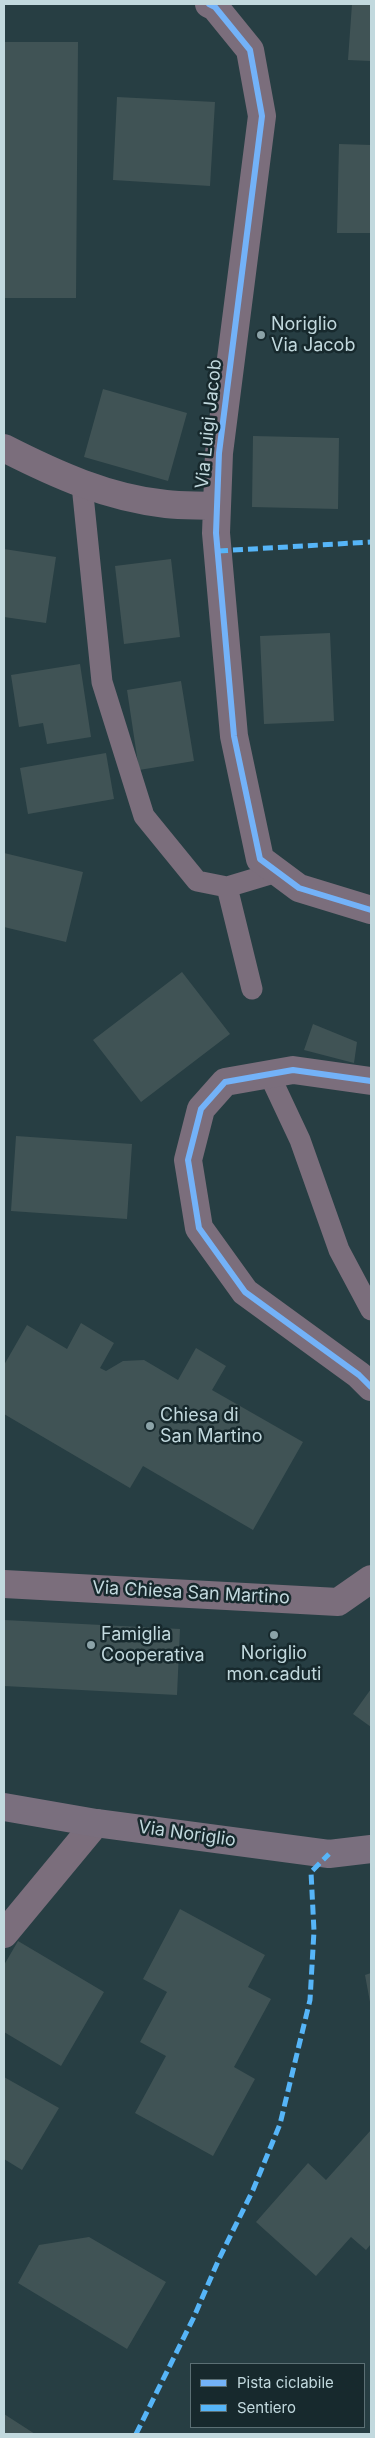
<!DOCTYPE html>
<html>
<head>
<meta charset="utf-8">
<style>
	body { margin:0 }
	#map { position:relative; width:375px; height:2438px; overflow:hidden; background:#273e43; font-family:Inter,sans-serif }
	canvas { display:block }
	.frame { position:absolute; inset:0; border:5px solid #c2d9de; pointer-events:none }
	.legend { position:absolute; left:190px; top:2363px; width:175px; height:65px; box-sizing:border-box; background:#17292d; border:1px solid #5b6f74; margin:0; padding:6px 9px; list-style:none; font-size:15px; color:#c2d9de }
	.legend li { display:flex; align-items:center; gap:10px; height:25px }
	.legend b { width:25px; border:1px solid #5b6f74 }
</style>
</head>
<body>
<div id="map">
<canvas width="375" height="2438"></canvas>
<div class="frame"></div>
<ul class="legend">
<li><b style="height:6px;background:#73b2f8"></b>Pista ciclabile</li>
<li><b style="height:6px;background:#56b5f8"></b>Sentiero</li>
</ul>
</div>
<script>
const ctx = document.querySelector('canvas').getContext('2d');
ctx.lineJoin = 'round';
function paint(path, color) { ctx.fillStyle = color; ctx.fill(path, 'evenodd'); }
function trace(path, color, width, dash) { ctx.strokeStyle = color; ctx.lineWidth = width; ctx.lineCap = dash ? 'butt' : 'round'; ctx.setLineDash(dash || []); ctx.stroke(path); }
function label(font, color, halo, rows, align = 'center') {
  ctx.font = font + ' Inter,sans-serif'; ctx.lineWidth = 5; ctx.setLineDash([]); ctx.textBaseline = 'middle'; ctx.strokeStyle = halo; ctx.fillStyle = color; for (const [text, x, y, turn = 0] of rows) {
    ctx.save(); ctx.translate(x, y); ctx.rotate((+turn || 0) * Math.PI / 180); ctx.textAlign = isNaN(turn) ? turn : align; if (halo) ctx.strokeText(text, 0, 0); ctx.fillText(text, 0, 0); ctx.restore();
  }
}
const building = new Path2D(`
	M352 4H371V61L348 60Z
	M4 42H78L76 298H4Z
	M117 97 215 102 210 186 113 180Z
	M339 144 371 145V233H337Z
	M103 389 187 413 168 481 84 457Z
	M253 436 339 438 338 509 252 507Z
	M4 549 56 557 46 623 4 617Z
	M171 559 180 637 124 644 115 566Z
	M330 633 334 721 264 724 260 636Z
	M80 664 91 737 47 744 43 723 19 727 11 675Z
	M181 681 194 761 139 770 127 690Z
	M106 753 114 799 28 814 20 768Z
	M4 853 83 872 66 942 4 927Z
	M182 972 230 1034 141 1102 93 1040Z
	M313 1024 357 1042 354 1063 304 1050Z
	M16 1136 132 1144 127 1219 11 1211Z
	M81 1323 114 1343 100 1368 106 1371 123 1361 144 1360 178 1380 196 1348 226 1366 212 1390 303 1442 253 1530 143 1466 130 1488 4 1414V1365L27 1325 67 1349Z
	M4 1620 180 1629 177 1695 4 1686Z
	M371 1689V1727L353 1714Z
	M180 1909 265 1955 248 1987 271 1999 234 2067 255 2079 213 2156 135 2113 166 2056 140 2042 167 1992 143 1979Z
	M18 1941 104 1992 61 2066 4 2032V1965Z
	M371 1973V2002H370L365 1975Z
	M4 2077 59 2108 22 2170 4 2159Z
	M371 2130V2244L366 2250 351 2237 316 2276 256 2222 308 2163 326 2180Z
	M89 2237 166 2282 127 2349 18 2283 39 2245Z
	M4 2414 35 2434H4Z`);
const service = new Path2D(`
	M82 485 102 682 144 816 197 881 227 887
	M252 989 227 887 277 872
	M269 1074 300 1140 339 1250 371 1310`);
const minor = new Path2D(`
	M209 4 215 7 250 50 262 116 219 453 216 533 234 736 260 859 299 888 371 910
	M4 448C55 474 108 498 166 504 182 506 199 505 216 506
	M371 1081 293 1070 225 1082 201 1109 188 1160 199 1228 245 1292 359 1375 371 1387
	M4 1584 338 1602 371 1579
	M4 1934 96 1823`);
const secondary = new Path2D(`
	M4 1807 96 1823 329 1854 371 1849`);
const quiet = new Path2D(`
	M218 551 371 542
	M136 2434 193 2319 219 2259 253 2190 280 2124 310 2000 314 1931 311 1872 329 1854`);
const cycleway = new Path2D(`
	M209 4 215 7 250 50 262 116 219 453 216 533 234 736 260 859 299 888 371 910
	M371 1081 293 1070 225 1082 201 1109 188 1160 199 1228 245 1292 359 1375 371 1387`);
const markers = [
	[261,335,5,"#8ca3a8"],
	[150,1426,5,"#8ca3a8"],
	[274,1635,5,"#8ca3a8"],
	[91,1645,5,"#8ca3a8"]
];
const poiNames = [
	["Noriglio",271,325],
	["Via Jacob",271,346],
	["Chiesa di",160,1416],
	["San Martino",160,1437],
	["Famiglia",101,1635],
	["Cooperativa",101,1656],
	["Noriglio",274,1654,"center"],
	["mon.caduti",274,1675,"center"]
];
const streetNames = [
	["Via Luigi Jacob",209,424,-84],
	["Via Chiesa San Martino",191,1593,3],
	["Via Noriglio",187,1834,8]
];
paint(building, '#405355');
trace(service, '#7b6e7c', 21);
trace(minor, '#7b6e7c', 28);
trace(secondary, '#7a6f7e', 28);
trace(quiet, '#56b5f8', 5, [10, 5]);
trace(cycleway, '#73b2f8', 6);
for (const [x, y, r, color] of markers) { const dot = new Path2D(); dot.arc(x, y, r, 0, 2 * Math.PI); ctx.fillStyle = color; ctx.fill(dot); trace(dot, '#17292d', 2); }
label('18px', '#c2d9de', '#17292d', poiNames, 'left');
label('18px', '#c2d9de', '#17292d', streetNames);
</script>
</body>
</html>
